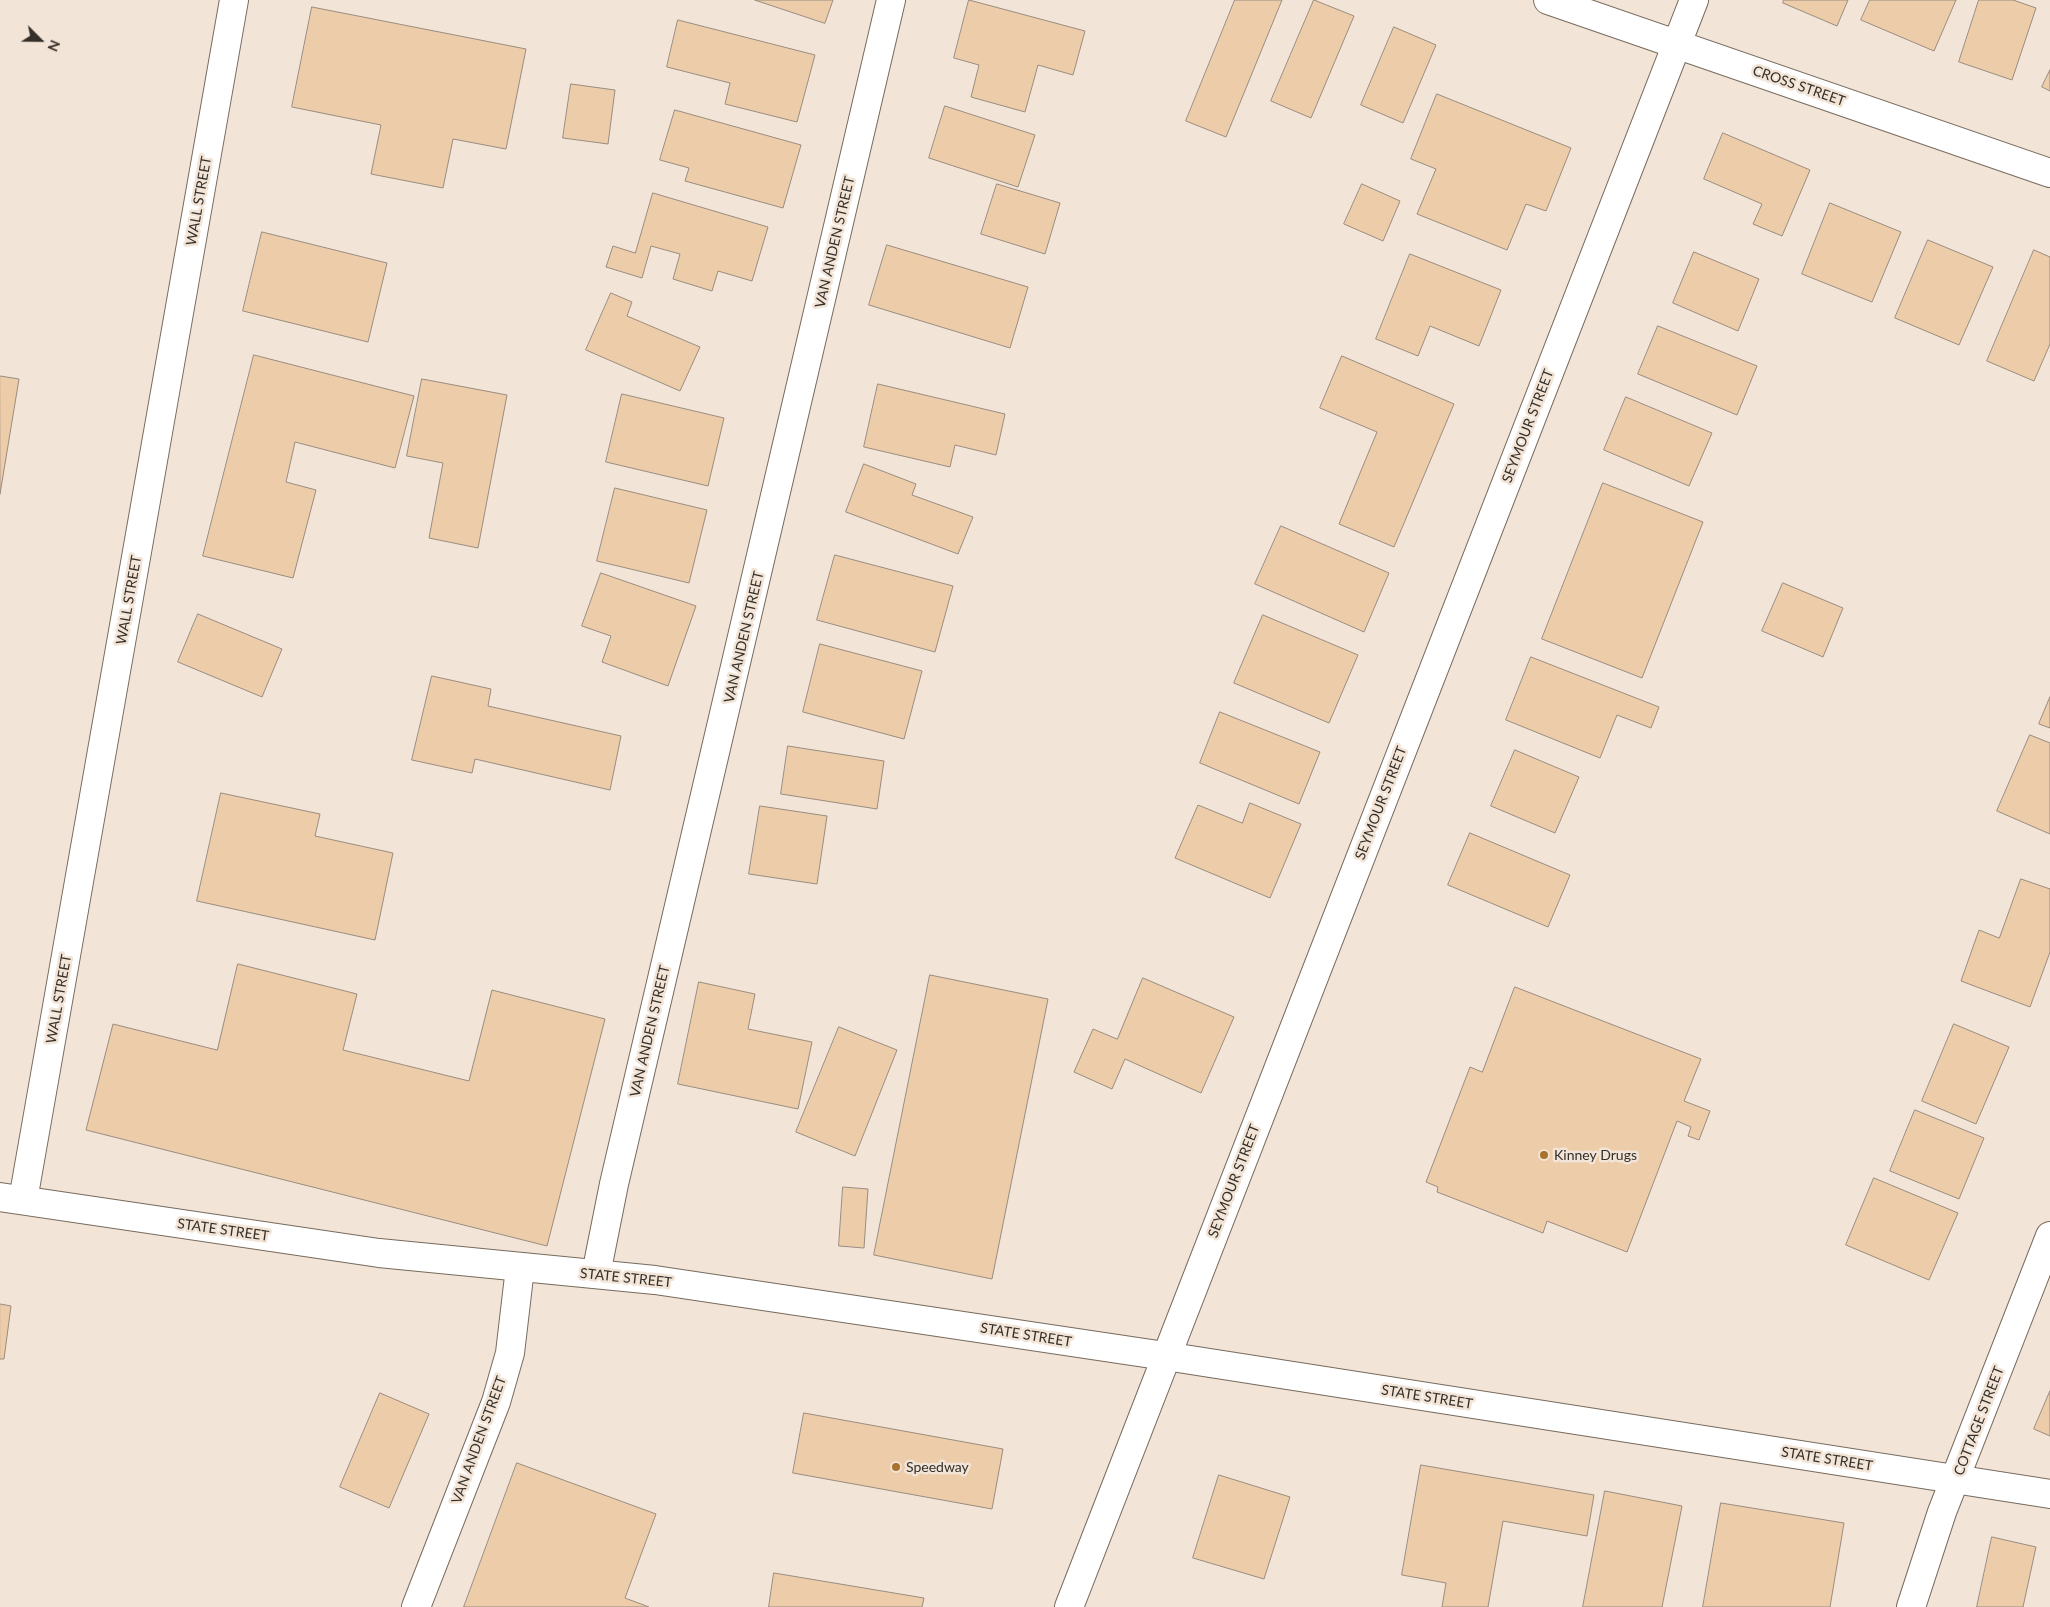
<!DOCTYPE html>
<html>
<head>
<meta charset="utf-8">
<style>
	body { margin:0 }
	#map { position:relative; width:2050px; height:1607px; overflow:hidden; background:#f2e4d6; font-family:Lato,sans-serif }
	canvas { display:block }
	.north { position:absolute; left:15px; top:15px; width:50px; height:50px; -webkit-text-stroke:4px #f2e4d6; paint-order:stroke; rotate:113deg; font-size:14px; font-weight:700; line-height:20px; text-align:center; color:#342f29 }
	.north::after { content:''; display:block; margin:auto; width:18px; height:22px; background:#342f29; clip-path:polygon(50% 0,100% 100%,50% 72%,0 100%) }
</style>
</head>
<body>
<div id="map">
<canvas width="2050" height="1607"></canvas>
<div class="north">N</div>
</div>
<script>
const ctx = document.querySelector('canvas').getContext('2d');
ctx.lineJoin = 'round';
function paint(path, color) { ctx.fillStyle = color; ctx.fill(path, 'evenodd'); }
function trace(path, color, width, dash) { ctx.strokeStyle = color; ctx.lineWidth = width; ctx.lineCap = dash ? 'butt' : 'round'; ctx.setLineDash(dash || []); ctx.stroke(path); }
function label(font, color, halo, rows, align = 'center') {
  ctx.font = font + ' Lato,sans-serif'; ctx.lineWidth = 5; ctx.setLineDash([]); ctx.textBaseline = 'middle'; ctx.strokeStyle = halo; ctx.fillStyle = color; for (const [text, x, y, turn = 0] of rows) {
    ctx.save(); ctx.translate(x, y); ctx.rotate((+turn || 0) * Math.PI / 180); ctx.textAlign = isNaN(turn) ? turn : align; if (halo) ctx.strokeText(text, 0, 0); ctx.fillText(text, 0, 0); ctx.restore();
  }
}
const building = new Path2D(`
	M755 0H833L825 23Z
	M969 0 1085 31 1073 75 1038 65 1025 112 971 97 979 65 954 58Z
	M1235 0H1282L1226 137 1186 121Z
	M1314 0 1354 16 1311 118 1271 101Z
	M1784 0H1848L1837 26 1783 3Z
	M1870 0H1956L1934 51 1861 20Z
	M1979 0H2013L2036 8 2012 80 1959 62Z
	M312 7 526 49 506 149 453 139 443 188 371 174 381 125 292 107Z
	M678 20 815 55 797 122 725 104 730 83 667 67Z
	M1394 27 1436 45 1403 123 1361 105Z
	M2050 70V91L2042 87Z
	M571 84 615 90 608 144 563 138Z
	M1437 94 1571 148 1546 211 1526 204 1507 250 1417 214 1436 169 1411 159Z
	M945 106 1035 135 1018 187 929 158Z
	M675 110 801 145 783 208 685 181 689 168 660 160Z
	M1723 133 1810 170 1782 236 1753 224 1762 204 1704 179Z
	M997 184 1060 203 1045 254 981 234Z
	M1362 184 1400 201 1383 241 1344 224Z
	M653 193 768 227 752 281 718 271 712 291 673 279 680 254 651 246 642 278 606 267 613 246 635 253Z
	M1830 203 1901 232 1872 302 1802 274Z
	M262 232 387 263 368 342 243 311Z
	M1928 240 1993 267 1959 345 1895 318Z
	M887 245 1028 287 1010 348 869 305Z
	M2034 250 2050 257V344L2034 381 1987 361Z
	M1694 252 1759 279 1738 331 1673 303Z
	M1410 254 1501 290 1479 346 1430 326 1418 356 1376 339Z
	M611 293 632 302 627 316 700 347 680 391 586 350Z
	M1658 326 1757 366 1737 415 1638 374Z
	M254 355 414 396 395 468 295 442 286 482 316 490 293 578 203 556Z
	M1342 356 1454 404 1394 547 1339 524 1377 432 1320 408Z
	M0 376 19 379 0 494Z
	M422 379 507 395 478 548 429 538 443 463 407 456Z
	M878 384 1005 414 996 455 955 445 950 467 864 447Z
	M622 394 724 418 708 486 606 462Z
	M1626 397 1712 433 1689 486 1604 450Z
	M864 464 916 484 912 495 973 517 958 554 846 512Z
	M1603 483 1703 522 1642 678 1542 639Z
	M615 488 707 510 689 583 597 561Z
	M1281 526 1389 573 1364 632 1255 584Z
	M835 555 953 586 935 652 817 620Z
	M601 573 696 606 668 686 602 662 611 636 582 626Z
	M1783 583 1843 608 1823 657 1762 631Z
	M198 614 282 649 262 697 178 662Z
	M1263 615 1358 655 1329 723 1234 683Z
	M820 644 922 671 904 739 803 712Z
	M1531 657 1659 707 1651 728 1617 715 1600 758 1506 720Z
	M432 676 491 689 488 706 621 736 610 790 475 759 472 773 412 760Z
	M2050 697V728L2039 724Z
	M1220 712 1320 752 1299 804 1200 763Z
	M2030 735 2050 743V834L1997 811Z
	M788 746 884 761 877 809 781 794Z
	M1515 750 1579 777 1555 833 1491 806Z
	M221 793 320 814 315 836 393 853 375 940 197 901Z
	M1250 803 1301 824 1270 898 1175 858 1198 805 1242 823Z
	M760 806 827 816 817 884 749 874Z
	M1470 833 1570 875 1548 927 1448 885Z
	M2021 879 2050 889V952L2030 1007 1961 981 1979 930 1999 938Z
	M238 964 357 994 343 1050 469 1081 492 990 605 1019 547 1246 86 1130 113 1024 217 1050Z
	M930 975 1048 999 992 1279 874 1255Z
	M1143 978 1234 1017 1201 1093 1125 1059 1112 1089 1074 1072 1093 1029 1117 1039Z
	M699 982 755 994 748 1029 812 1042 798 1109 678 1084Z
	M1515 987 1701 1059 1684 1101 1710 1111 1699 1140 1688 1136 1691 1127 1677 1121 1627 1252 1547 1221 1543 1233 1437 1192 1438 1187 1426 1182 1470 1067 1482 1072Z
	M1954 1024 2009 1047 1976 1124 1922 1101Z
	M839 1027 897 1050 855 1156 796 1132Z
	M1915 1110 1984 1138 1959 1199 1890 1171Z
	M1874 1178 1958 1213 1929 1280 1846 1245Z
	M843 1187 868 1189 864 1248 839 1246Z
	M0 1304 11 1306 4 1359H0Z
	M2050 1391V1436L2034 1429Z
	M380 1393 429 1414 389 1508 340 1487Z
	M804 1413 1003 1449 992 1509 793 1473Z
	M517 1463 656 1514 625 1598 649 1607H464Z
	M1421 1465 1594 1495 1587 1536 1503 1521 1488 1607H1442L1446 1583 1402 1575Z
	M1219 1475 1290 1497 1264 1579 1193 1558Z
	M1605 1491 1682 1506 1662 1607H1583Z
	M1721 1503 1844 1523 1830 1607H1703Z
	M1992 1537 2036 1547 2023 1607H1977Z
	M774 1573 924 1598 922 1607H769Z`);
const minor = new Path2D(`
	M1548 0 2050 173
	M23 1200 234 0
	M596 1274 614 1184 891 0
	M416 1607 496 1402 510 1353 520 1268
	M1069 1607 1694 0
	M1911 1607 1942 1512 2050 1236`);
const major = new Path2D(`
	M0 1197 379 1253 655 1280 1165 1356 2050 1494`);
const markers = [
	[1544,1155,5,"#a9722e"],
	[896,1467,5,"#a9722e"]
];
const streetNames = [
	["CROSS STREET",1799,86,19],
	["WALL STREET",199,201,-80],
	["VAN ANDEN STREET",835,242,-77],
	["SEYMOUR STREET",1528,426,-69],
	["WALL STREET",129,600,-80],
	["VAN ANDEN STREET",744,637,-77],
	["SEYMOUR STREET",1381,803,-69],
	["WALL STREET",59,999,-80],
	["VAN ANDEN STREET",650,1031,-77],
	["SEYMOUR STREET",1234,1181,-69],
	["STATE STREET",223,1230,8],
	["STATE STREET",626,1278,6],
	["STATE STREET",1026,1335,9],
	["STATE STREET",1427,1397,9],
	["COTTAGE STREET",1979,1421,-69],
	["VAN ANDEN STREET",479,1440,-70],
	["STATE STREET",1827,1459,9]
];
const poiNames = [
	["Kinney Drugs",1554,1155],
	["Speedway",906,1467]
];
paint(building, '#edccaa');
trace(building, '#998c7f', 1);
trace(minor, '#776b5e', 30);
trace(major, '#776b5e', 30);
trace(minor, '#fff', 28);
trace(major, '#fff', 28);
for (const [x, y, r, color] of markers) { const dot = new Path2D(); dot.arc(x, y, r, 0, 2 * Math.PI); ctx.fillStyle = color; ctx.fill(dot); trace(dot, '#f2e4d6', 2); }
label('14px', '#342f29', '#f2e4d6', streetNames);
label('14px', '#342f29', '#f2e4d6', poiNames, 'left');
</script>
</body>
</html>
